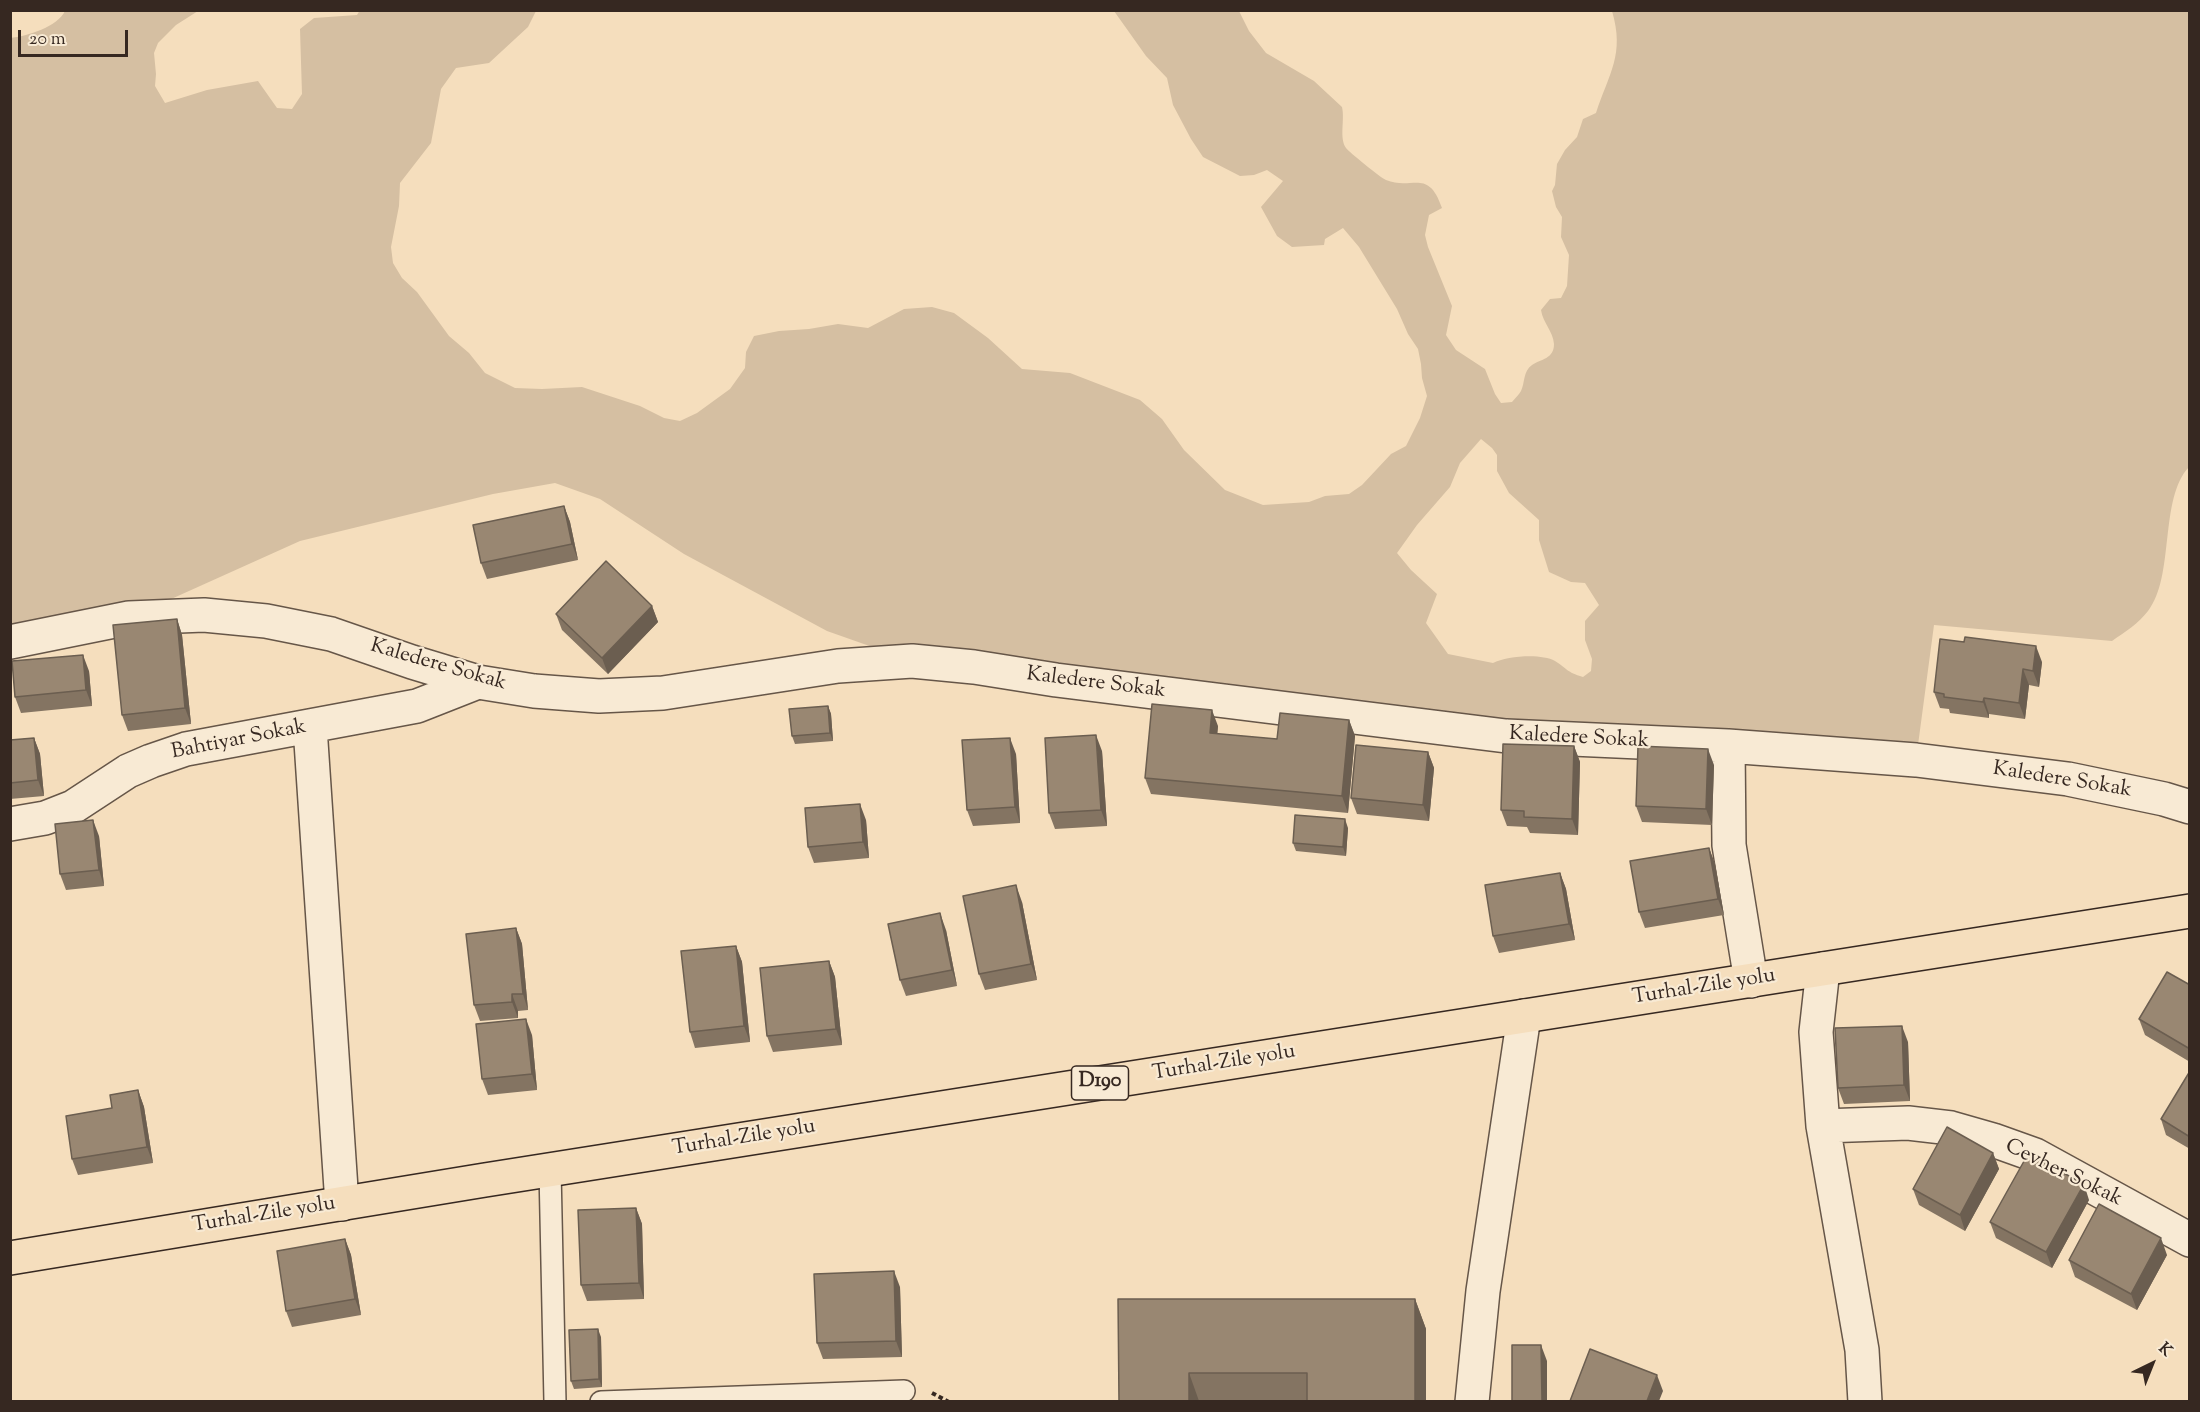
<!DOCTYPE html>
<html>
<head>
<meta charset="utf-8">
<style>
	body { margin:0 }
	#map { position:relative; width:2200px; height:1412px; overflow:hidden; background:#f5debd; font-family:"Sorts Mill Goudy",serif }
	canvas { display:block }
	.frame { position:absolute; inset:0; border:12px solid #362821; pointer-events:none }
	.north { position:absolute; left:2122px; top:1334px; width:60px; height:60px; -webkit-text-stroke:4px #f8ead4; paint-order:stroke; rotate:43deg; font-size:16px; font-weight:700; line-height:24px; text-align:center; color:#362821 }
	.north::after { content:''; display:block; margin:auto; width:21px; height:27px; background:#362821; clip-path:polygon(50% 0,100% 100%,50% 72%,0 100%) }
	.scale { position:absolute; left:18px; top:30px; width:110px; height:27px; box-sizing:border-box; border:3px solid #362821; border-top:0; padding-left:8px; font-size:18px; line-height:21px; white-space:nowrap; color:#362821; -webkit-text-stroke:4px #f8ead4; paint-order:stroke }
</style>
</head>
<body>
<div id="map">
<canvas width="2200" height="1412"></canvas>
<div class="frame"></div>
<div class="north">K</div>
<div class="scale">20 m</div>
</div>
<script>
const ctx = document.querySelector('canvas').getContext('2d');
ctx.lineJoin = 'round';
function paint(path, color) { ctx.fillStyle = color; ctx.fill(path, 'evenodd'); }
function trace(path, color, width, dash) { ctx.strokeStyle = color; ctx.lineWidth = width; ctx.lineCap = dash ? 'butt' : 'round'; ctx.setLineDash(dash || []); ctx.stroke(path); }
function label(font, color, halo, rows, align = 'center') {
  ctx.font = font + ' "Sorts Mill Goudy",serif'; ctx.lineWidth = 4.5; ctx.setLineDash([]); ctx.textBaseline = 'middle'; ctx.strokeStyle = halo; ctx.fillStyle = color; for (const [text, x, y, turn = 0] of rows) {
    ctx.save(); ctx.translate(x, y); ctx.rotate((+turn || 0) * Math.PI / 180); ctx.textAlign = isNaN(turn) ? turn : align; if (halo) ctx.strokeText(text, 0, 0); ctx.fillText(text, 0, 0); ctx.restore();
  }
}
const green = new Path2D(`
	M360 10 536 11 528 27 489 63 456 68 441 89 431 143 400 183 399 206 391 247 393 263 402 278 417 292 449 336 469 353 485 373 515 388 542 389 582 387 640 406 664 418 680 421 697 413 730 389 745 368 746 352 754 336 779 331 809 329 838 324 868 328 904 309 932 307 954 313 988 338 1022 369 1070 373 1140 400 1162 419 1184 450 1225 490 1263 505 1309 502 1325 496 1349 494 1362 485 1391 454 1406 446 1420 418 1427 396 1422 378 1421 364 1418 349 1408 334 1397 309 1359 247 1343 228 1325 239 1324 245 1292 247 1277 236 1261 207 1283 181 1267 170 1254 175 1240 176 1203 157 1191 139 1173 105 1167 78 1146 56 1114 11H1239L1249 31 1266 53 1314 81 1342 107C1345 120 1339 138 1346 148 1349 152 1381 178 1386 180 1412 191 1428 167 1442 208L1429 215 1425 235 1428 247 1452 306 1446 335 1456 350 1485 369 1495 394 1501 403 1512 402C1515 398 1519 395 1521 391 1525 383 1523 371 1532 365 1541 359 1554 359 1554 344 1553 331 1543 323 1541 310L1550 299 1561 298 1567 286 1569 255 1561 237 1562 217 1556 207 1552 191 1555 185 1557 164 1565 150 1577 137 1583 119 1596 113C1609 73 1625 55 1612 11H2189V467C2159 498 2175 577 2148 611 2139 623 2125 632 2112 641L1934 625 1916 760 912 661 827 631 684 554 600 499 555 483 493 494 300 541 129 618 11 642 10 38C28 36 57 27 65 11H198L176 25 158 43 154 53 156 74 155 86 165 103 207 90 258 81 277 108 292 109 302 94 300 29 314 18 357 15ZM1481 439 1492 448 1497 455V471L1509 493 1539 520V540L1549 572 1571 582 1585 583 1599 605 1585 621V640L1592 659 1591 671 1583 677C1566 672 1568 669 1555 661 1541 653 1507 656 1493 663L1448 654 1426 623 1437 594 1411 570 1397 553 1417 525 1450 487 1460 463Z`);
const path = new Path2D(`
	M932 1393 949 1402`);
const service = new Path2D(`
	M550 1170 555 1402
	M601 1402 904 1391`);
const minor = new Path2D(`
	M10 642 129 618 204 615 266 621 331 634 412 662 478 682 534 691 599 696 663 693 838 666 912 661 974 667 1056 680 1506 736 1728 746 1916 760 2068 779 2164 799 2190 807
	M310 727 342 1204
	M1728 746 1729 845 1751 981
	M10 824 45 818 73 807 128 771 151 761 186 749 417 706 478 682
	M1823 969 1816 1032 1823 1126 1862 1350 1865 1402
	M1823 1126 1908 1123 1951 1128 1993 1140 2035 1155 2190 1240
	M1472 1402 1483 1291 1524 1016`);
const primary = new Path2D(`
	M10 1258 485 1180 2190 911`);
const wall = new Path2D(`
	M564 506 570 522 578 560 487 579 481 563Z
	M652 606 658 622 608 674 562 630 556 614Z
	M177 619 182 635 191 724 128 731 122 715Z
	M2042 662 2039 687 2029 685 2025 719 1989 714V718L1950 713 1949 709 1940 708 1934 692Z
	M89 671 92 706 21 713 15 697Z
	M828 706 831 714 833 741 795 744 792 736Z
	M1349 720 1355 736 1348 813 1151 794 1145 778 1218 726 1217 734 1277 739Z
	M34 738 40 754 44 796 10 799V740Z
	M1574 746 1580 762 1578 835 1530 833 1527 827 1507 826 1501 810Z
	M1102 751 1107 826 1055 829 1049 813Z
	M1428 752 1434 768 1429 821 1357 814 1351 798Z
	M1016 754 1020 823 973 826 967 810Z
	M1714 765 1712 825 1642 822 1636 806Z
	M866 820 869 858 814 863 808 847Z
	M1348 828 1346 856 1296 851 1293 843Z
	M99 836 104 886 66 890 60 874Z
	M1709 848 1715 864 1724 915 1645 928 1639 912Z
	M1560 873 1566 889 1575 940 1499 953 1493 936Z
	M1022 902 1037 980 985 990 979 974Z
	M516 928 522 944 528 1010 518 1011V1018L480 1021 474 1005Z
	M946 930 957 986 906 996 900 980Z
	M736 946 742 962 750 1042 695 1048 690 1032Z
	M829 961 835 977 842 1045 773 1052 767 1036Z
	M2190 985V1062L2145 1035 2139 1019Z
	M532 1035 537 1090 488 1095 482 1079Z
	M1908 1042 1910 1101 1844 1104 1838 1088Z
	M2190 1071V1149L2166 1135 2161 1119Z
	M138 1090 144 1107 153 1163 78 1175 72 1159 112 1108Z
	M1993 1153 1999 1169 1965 1231 1919 1205 1913 1189Z
	M2089 1200 2052 1268 1996 1238 1990 1222Z
	M636 1208 642 1224 644 1299 587 1301 581 1285Z
	M345 1239 351 1255 361 1315 292 1327 286 1311Z
	M2167 1255 2137 1310 2075 1277 2069 1260Z
	M900 1287 902 1357 823 1359 817 1343Z
	M1118 1299H1415L1426 1329V1401H1119Z
	M601 1337 602 1387 574 1389 571 1381Z`);
const shadedWall = new Path2D(`
	M564 506 570 522 578 560 572 544Z
	M652 606 658 622 608 674 602 658Z
	M177 619 182 635 191 724 185 708Z
	M2036 646 2042 662 2039 687 2033 671Z
	M83 655 89 671 92 706 86 690Z
	M2023 669 2029 685 2025 719 2019 703Z
	M1984 698 1989 714V718L1983 702Z
	M828 706 831 714 833 741 830 733Z
	M1212 710 1218 726 1216 749 1210 733Z
	M1349 720 1355 736 1348 813 1342 796Z
	M1096 735 1102 751 1107 826 1101 810Z
	M34 738 40 754 44 796 38 780Z
	M1010 738 1016 754 1020 823 1015 807Z
	M1574 746 1580 762 1578 835 1572 819Z
	M1708 749 1714 765 1712 825 1706 809Z
	M1428 752 1434 768 1429 821 1423 805Z
	M860 804 866 820 869 858 863 842Z
	M1345 819 1348 828 1346 856 1343 847Z
	M93 820 99 836 104 886 99 870Z
	M1709 848 1715 864 1724 915 1718 899Z
	M1560 873 1566 889 1575 940 1569 924Z
	M1016 885 1022 902 1037 980 1031 964Z
	M940 913 946 930 957 986 952 970Z
	M516 928 522 944 528 1010 523 994Z
	M736 946 742 962 750 1042 744 1026Z
	M829 961 835 977 842 1045 836 1029Z
	M512 994 518 1011V1018L512 1002Z
	M526 1019 532 1035 537 1090 532 1074Z
	M1902 1026 1908 1042 1910 1101 1904 1085Z
	M138 1090 144 1107 153 1163 147 1147Z
	M1993 1153 1999 1169 1965 1231 1960 1215Z
	M2084 1184 2089 1200 2052 1268 2046 1252Z
	M636 1208 642 1224 644 1299 639 1283Z
	M2161 1238 2167 1255 2137 1310 2131 1294Z
	M345 1239 351 1255 361 1315 355 1299Z
	M894 1271 900 1287 902 1357 896 1341Z
	M1415 1299 1426 1329V1401H1415Z
	M598 1329 601 1337 602 1387 599 1379Z
	M1541 1345 1547 1361V1401H1542Z
	M1189 1373 1199 1401H1189Z
	M1657 1375 1663 1391 1659 1401H1647Z`);
const building = new Path2D(`
	M564 506 572 544 481 563 473 525Z
	M606 561 652 606 602 658 556 614Z
	M177 619 185 708 122 715 113 625Z
	M1965 637 2036 646 2033 671 2023 669 2019 703 1984 698 1983 702 1944 697V694L1934 692 1940 639 1964 642Z
	M83 655 86 690 15 697 12 661Z
	M1152 704 1212 710 1210 733 1277 739 1280 713 1349 720 1342 796 1145 778Z
	M828 706 830 733 792 736 789 709Z
	M1096 735 1101 810 1049 813 1045 738Z
	M34 738 38 780 10 783V740Z
	M1010 738 1015 807 967 810 962 740Z
	M1503 744 1574 746 1572 819 1524 817V811L1501 810Z
	M1356 745 1428 752 1423 805 1351 798Z
	M1638 746 1708 749 1706 809 1636 806Z
	M860 804 863 842 808 847 805 808Z
	M1295 815 1345 819 1343 847 1293 843Z
	M93 820 99 870 60 874 55 824Z
	M1709 848 1718 899 1639 912 1630 861Z
	M1560 873 1569 924 1493 936 1485 885Z
	M1016 885 1031 964 979 974 963 896Z
	M940 913 952 970 900 980 888 924Z
	M516 928 523 994H512V1002L474 1005 466 934Z
	M736 946 744 1026 690 1032 681 951Z
	M829 961 836 1029 767 1036 760 968Z
	M2167 972 2190 985V1049L2139 1019Z
	M526 1019 532 1074 482 1079 476 1024Z
	M1902 1026 1904 1085 1838 1088 1835 1028Z
	M2190 1071V1137L2161 1119Z
	M138 1090 147 1147 72 1159 66 1116 112 1108 110 1095Z
	M1947 1127 1993 1153 1960 1215 1913 1189Z
	M2028 1154 2084 1184 2046 1252 1990 1222Z
	M2099 1204 2161 1238 2131 1294 2069 1260Z
	M636 1208 639 1283 581 1285 578 1210Z
	M345 1239 355 1299 286 1311 277 1251Z
	M894 1271 896 1341 817 1343 814 1274Z
	M1118 1299H1415V1401H1307V1373H1189V1401H1119Z
	M598 1329 599 1379 571 1381 569 1330Z
	M1512 1345H1541L1542 1401H1512Z
	M1590 1349 1657 1375 1647 1401H1570Z`);
const shields = [
	[1100,1083,57]
];
const shieldNames = [
	["D190",1100,1083]
];
const streetNames = [
	["Kaledere Sokak",438,666,16],
	["Kaledere Sokak",1096,684,7],
	["Kaledere Sokak",1579,739,3],
	["Bahtiyar Sokak",239,741,-11],
	["Kaledere Sokak",2062,781,9],
	["Turhal-Zile yolu",1704,988,-9],
	["Turhal-Zile yolu",1224,1064,-9],
	["Turhal-Zile yolu",744,1139,-9],
	["Cevher Sokak",2063,1174,26],
	["Turhal-Zile yolu",264,1216,-9]
];
paint(green, '#d5bfa2');
trace(service, '#665648', 24);
trace(minor, '#665648', 36);
trace(primary, '#362821', 36);
trace(path, '#362821', 4, [4.5, 3]);
trace(service, '#f8ead4', 21);
trace(minor, '#f8ead4', 33);
trace(primary, '#f5debd', 33);
paint(wall, '#847462');
paint(shadedWall, '#6b5e50');
paint(building, '#998772');
trace(building, '#6b5e50', 1.5);
for (const [x, y, w] of shields) { const box = new Path2D(); box.roundRect(x - w / 2, y - 17, w, 34, 4.5); ctx.fillStyle = '#f8ead4'; ctx.fill(box); trace(box, '#362821', 1.5); }
label('bold 20px', '#362821', null, shieldNames);
label('21px', '#362821', '#f8ead4', streetNames);
</script>
</body>
</html>
